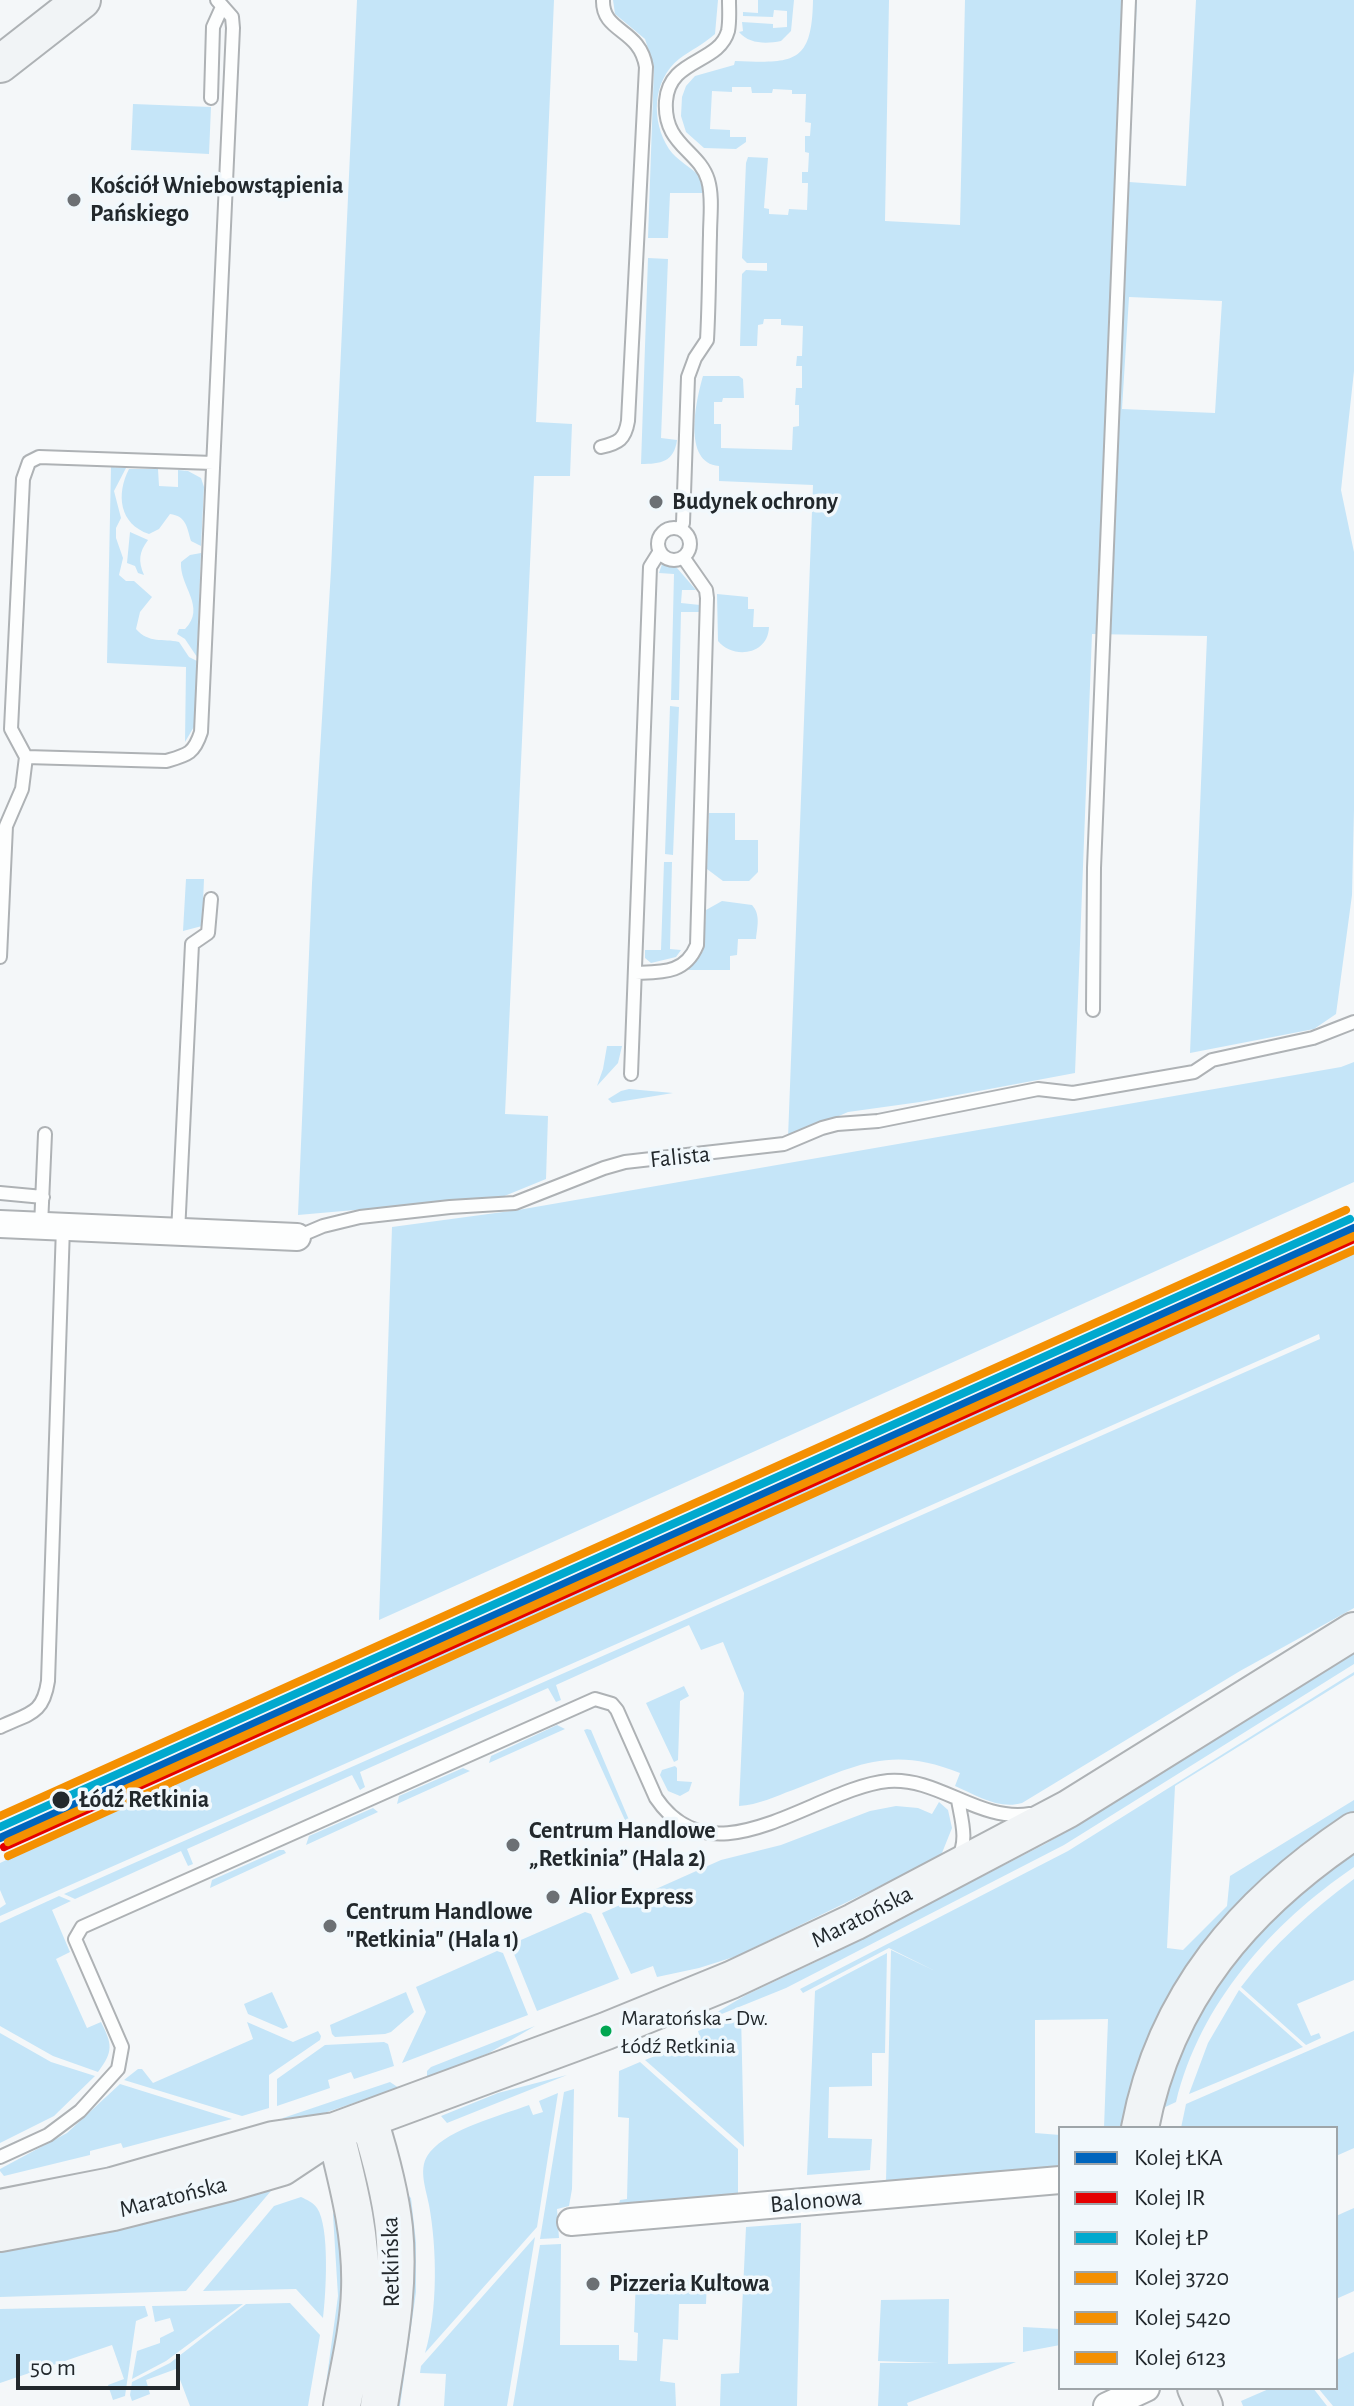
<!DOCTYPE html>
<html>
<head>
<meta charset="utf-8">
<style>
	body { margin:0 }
	#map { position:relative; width:1354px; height:2406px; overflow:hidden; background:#f4f7f9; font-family:"Alegreya Sans",sans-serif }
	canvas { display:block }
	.legend { position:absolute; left:1058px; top:2126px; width:280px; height:264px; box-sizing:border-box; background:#f1f8fc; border:2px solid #9ea5a9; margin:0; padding:10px 14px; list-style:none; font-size:24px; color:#22282c }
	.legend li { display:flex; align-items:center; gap:16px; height:40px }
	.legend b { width:40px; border:2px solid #9ea5a9 }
	.scale { position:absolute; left:16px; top:2354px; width:164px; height:36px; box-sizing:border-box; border:4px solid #22282c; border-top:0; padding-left:10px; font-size:24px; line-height:28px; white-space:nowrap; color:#22282c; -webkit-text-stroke:6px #f1f8fc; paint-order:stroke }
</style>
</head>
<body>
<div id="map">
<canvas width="1354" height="2406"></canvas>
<ul class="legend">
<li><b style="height:10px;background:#0065bd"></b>Kolej ŁKA</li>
<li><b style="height:10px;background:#e50000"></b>Kolej IR</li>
<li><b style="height:10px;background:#00a9ce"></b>Kolej ŁP</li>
<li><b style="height:10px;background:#f49002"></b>Kolej 3720</li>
<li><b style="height:10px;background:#f49002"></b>Kolej 5420</li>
<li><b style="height:10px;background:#f49002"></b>Kolej 6123</li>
</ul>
<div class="scale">50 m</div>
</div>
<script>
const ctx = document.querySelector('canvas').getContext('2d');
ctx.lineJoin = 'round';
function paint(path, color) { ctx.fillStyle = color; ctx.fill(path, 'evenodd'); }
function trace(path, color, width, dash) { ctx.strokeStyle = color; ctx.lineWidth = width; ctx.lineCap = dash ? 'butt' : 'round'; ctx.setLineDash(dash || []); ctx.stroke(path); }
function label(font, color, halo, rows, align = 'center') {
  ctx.font = font + ' "Alegreya Sans",sans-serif'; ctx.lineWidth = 7; ctx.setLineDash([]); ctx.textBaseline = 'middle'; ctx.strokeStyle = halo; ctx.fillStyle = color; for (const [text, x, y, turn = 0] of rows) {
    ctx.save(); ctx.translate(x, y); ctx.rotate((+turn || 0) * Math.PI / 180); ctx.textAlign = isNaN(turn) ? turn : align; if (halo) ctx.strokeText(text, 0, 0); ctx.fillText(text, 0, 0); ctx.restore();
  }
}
const green = new Path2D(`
	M357 0H554L536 422 572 424 570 476H534L505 1114 548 1116 546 1179 502 1197 298 1215 312 883 331 570Z
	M613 0H718L715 34C704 44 691 50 679 59 652 81 651 121 669 149 677 161 692 167 701 178L703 193H670L668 238H648L654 67 645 39 615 14Z
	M758 0H794L791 31 781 41C766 44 749 44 739 32L743 31 742 22 773 24V28L787 27V11L774 10 773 17 743 16V12L758 13Z
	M813 0H889L885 221 960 225 965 0H1137L1129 182 1186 186 1196 0H1354V371L1341 490 1354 552V810L1352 895 1336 1014 1314 1029 1190 1053 1207 636 1092 634 1075 1073 920 1102 848 1112 788 1138 813 485 719 481V466C682 463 696 400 703 376H739L743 379 744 398H723L722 402H714V424H721V448L792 450 793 427 799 426V405H795L796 388H802V366H796L797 356H802L803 326 781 325V319H764L763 324 758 325 757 346H740L742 274 746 270 767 271V263H747L742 258 746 163 748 157 768 158 764 208 769 209V214L788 215 789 209 807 210 808 183H802V172H808L809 153 805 152V136H810L811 123 805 122 806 94H792V90L773 89 772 93H752L751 87H732V92L712 91 710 129 730 130V137H746V142L736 149 704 148 686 132 681 116 682 97 686 86 695 76 734 65 735 61C793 63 812 65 813 0ZM1129 297 1222 301 1215 413 1122 409Z
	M133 104 211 107 209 154 131 150Z
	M648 258 668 259 661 438 677 440C674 462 661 464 641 464Z
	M111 467 126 468 114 491 121 518 116 528V538L123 558 119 575 126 581H134L152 597 140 612 136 629C149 644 163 638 179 642L189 657 197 661 195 725 185 742 186 667 107 663Z
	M129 469H158L159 486 178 487V470L188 471 201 478 204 487 201 546 191 541C187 527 186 516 170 514L159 529 149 534C119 524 116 494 129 469Z
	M130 532 148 540C139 552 138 561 144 575L138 573 135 566 127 563Z
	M201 553 197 657 185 639 177 634 179 629H185C207 607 179 586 181 562L190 555Z
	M671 561 696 590H682L681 603 700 605 699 612H681L679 700H671L674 574 659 573 662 564Z
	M717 594 748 597V609H754L753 627H769C768 656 732 659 718 641Z
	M670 706 679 707 673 855 665 854Z
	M709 813H735V840H758V872L749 881H723L707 869Z
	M664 862H672L670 949 681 950 676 957 651 963 645 958V950H661Z
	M186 879H204L202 926 183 931Z
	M722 901 752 905C761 915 757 927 756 939H738L737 955 730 956V970H688L703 951 706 910Z
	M607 1046H622L618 1063 597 1086 603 1069Z
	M1354 1062V1182L379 1620 392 1227 518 1210 1341 1067Z
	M629 1089 673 1093 612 1103 608 1099 621 1091Z
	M1354 1245V1608L1240 1671 1022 1803C999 1810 976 1795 955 1786L960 1773C891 1745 857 1765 793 1790 776 1796 758 1805 739 1806L744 1693 723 1642 701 1650 689 1625 556 1685 561 1700 556 1702 548 1688 360 1772 365 1787 360 1790 352 1775 187 1849 193 1864 188 1866 181 1851 75 1899 64 1894 1320 1339 1319 1334 0 1916V1908L6 1904 0 1890V1863L15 1856 19 1850 393 1680 389 1670Z
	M1354 1654V1664L1064 1845 786 1988 697 2024 746 1995 822 1959 1047 1843Z
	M1354 1672V1675L1175 1786 1167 1948 1183 1950 1227 1906 1230 1876 1354 1800V1811C1231 1895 1153 1977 1123 2128H1104L1108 2019 1035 2020V2133L1060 2135V2166L886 2182 891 1950 935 1971 889 1948 803 1993 800 1989 1068 1851Z
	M684 1686 689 1696 680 1701 678 1760 674 1762 646 1703Z
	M557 1725 565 1729 489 1763 491 1756Z
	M587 1729 591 1730 632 1827 629 1829 584 1730Z
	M675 1766 677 1768V1781L692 1782 689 1791 680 1796 668 1791 660 1775 662 1770Z
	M463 1768 470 1771 397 1804 399 1796Z
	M939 1802 948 1810 952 1828 942 1853 933 1860 737 1956 699 1968 657 1977 653 1966 631 1974 602 1913 721 1860 781 1845 870 1811 896 1806 918 1808 932 1814Z
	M373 1808 378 1812 306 1845 309 1836Z
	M279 1850H284L286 1853 210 1888 212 1880Z
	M1354 1851V1867C1271 1924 1200 2003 1176 2102L1161 2109 1169 2079 1199 2008 1265 1922 1324 1872Z
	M1354 1879V1980L1297 2004 1311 2036 1319 2033 1321 2038 1306 2045 1241 1987C1273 1945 1312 1910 1354 1879Z
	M59 1896 71 1901 52 1910 70 1952 56 1959 87 2028 101 2022C112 2044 114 2051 98 2072L53 2056 0 2026V1923Z
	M585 1912 591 1914 619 1979 537 2011 512 1949 514 1943Z
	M497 1951 503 1953 528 2015 402 2063 426 2012 416 1987Z
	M887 1953 885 2053H872V2086L829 2087 828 2138 872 2139 870 2170 807 2175 815 1991Z
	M1239 1990 1303 2047 1189 2094 1208 2043Z
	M272 1992 288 2027 283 2029 248 2014 244 2004Z
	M406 1992 414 2012 391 2032 385 2034 335 2037 332 2034 330 2025Z
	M741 2014 744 2147 645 2060 700 2038 698 2031Z
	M247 2022 293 2042 318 2031 321 2036 320 2040 269 2075V2108L242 2116 124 2080 138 2069H142L153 2083 253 2039Z
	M535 2026 489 2053 427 2078V2071L431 2067Z
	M1354 2031V2148L1336 2156V2128H1181L1186 2104Z
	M0 2033 51 2062 95 2076 54 2116 0 2143Z
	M384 2042 388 2044 394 2066 354 2079 351 2072 328 2080 330 2088 277 2106V2079L325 2045Z
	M640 2062 738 2149V2194L619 2204 620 2200 627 2199 629 2118 618 2117 619 2071Z
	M567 2075 447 2123 441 2116 498 2093Z
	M390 2082 399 2088 279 2128 278 2124 283 2118Z
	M120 2084 232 2119 123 2148 121 2143 90 2151V2155L4 2176 0 2171V2169L67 2133Z
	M574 2089 572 2189 569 2206 557 2209 559 2238 540 2239 564 2092Z
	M558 2093 537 2227 425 2353C438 2311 437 2248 429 2205 426 2188 417 2167 430 2152 450 2128 500 2116 529 2105L533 2115 543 2112 539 2101Z
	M276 2185 186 2291 0 2297V2245Z
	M406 2193 411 2198 416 2242V2292L400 2406H393Z
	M301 2197C307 2200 313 2202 317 2208 330 2227 326 2294 323 2318L296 2289 203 2291 274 2206Z
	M335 2208 345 2255 340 2334 326 2384 338 2296 333 2215Z
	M1354 2208V2291L1336 2299V2216Z
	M801 2223 797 2406H720L721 2374 739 2373 746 2227Z
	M535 2237 507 2406H444L446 2374 420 2373 421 2366Z
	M561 2244 560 2345H619V2360L637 2361 638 2333 634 2332 636 2277 707 2281 706 2304H679L678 2340 663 2339 660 2381 675 2383 676 2406H513L540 2245Z
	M949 2299 948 2364 1016 2362 907 2403 908 2406H878L880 2363H939L878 2361 881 2300Z
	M290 2303 320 2335 308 2406H190L176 2369 146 2380 150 2394 132 2401 130 2395 132 2382 170 2363 246 2304Z
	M243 2304 166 2361 132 2379 137 2351 160 2343V2338L174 2331 170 2318 155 2322 152 2306Z
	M145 2306 148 2316 136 2321 125 2396 113 2400 108 2385 124 2379 112 2345 0 2383V2309Z
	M1023 2327 1060 2329V2345L1023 2352Z
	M1354 2352V2406H1333L1318 2388H1336V2360Z
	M1271 2388H1313L1327 2406H1243L1241 2401Z`);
const lane = new Path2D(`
	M211 98 213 27 222 7
	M601 447C619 443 625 439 628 421L646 67C640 28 602 33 603 0
	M658 544a16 16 0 1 1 32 0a16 16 0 1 1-32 0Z
	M680 529 683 523 688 377 695 358 707 340C709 305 709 270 710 235 710 217 713 197 708 180 699 150 663 145 666 101 669 58 719 64 728 31 730 21 729 10 729 0
	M26 757 11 729 23 479 29 462 39 457 213 463
	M0 957 6 826 22 789 26 757 166 761C187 755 194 754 201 732L233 28 232 17 217 0
	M635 973C662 972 685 974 697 945L707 598 706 590 683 557
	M1093 1010 1094 868 1129 0
	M631 1074 650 567 660 551
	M0 1193 43 1197
	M41 1226 45 1134
	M178 1233 192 944 208 933 211 899
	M297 1237 323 1226 360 1217 450 1207 515 1203 604 1168 625 1162 784 1144 822 1128 837 1124 878 1121 1038 1089 1073 1093 1194 1072 1212 1060 1313 1038 1354 1022
	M0 1727C29 1713 43 1715 48 1681L63 1227
	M957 1858C969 1843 961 1818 958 1800
	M0 2157 48 2135 80 2111 118 2069 122 2047 75 1939 82 1927 595 1699 612 1704 617 1710 656 1798C714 1884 816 1788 888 1781 939 1777 978 1822 1030 1814`);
const street = new Path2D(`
	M0 1224 297 1237
	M571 2222 1060 2180
	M1107 2406 1146 2388`);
const secondary = new Path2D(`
	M0 64 82 0
	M369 2120C380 2155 390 2192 394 2228 400 2288 388 2347 379 2406
	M1140 2128C1165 1996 1245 1904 1354 1831
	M335 2131C348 2184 362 2235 360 2290 359 2328 349 2368 342 2406
	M0 2208 112 2186 273 2140 335 2131 606 2031 731 1980 854 1922 1068 1809 1354 1631
	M0 2233 113 2212 231 2182 282 2167 327 2137
	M1196 2388 1204 2406`);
const rail1 = new Path2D(`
	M0 1838 1354 1228`);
const rail2 = new Path2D(`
	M4 1847 1354 1239`);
const rail3 = new Path2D(`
	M0 1827 1350 1219`);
const rail4 = new Path2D(`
	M8 1856 1354 1250`);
const rail5 = new Path2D(`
	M0 1816 1346 1210`);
const rail6 = new Path2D(`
	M8 1842 1354 1236`);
const markers = [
	[74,200,8,"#6c7074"],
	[656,502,8,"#6c7074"],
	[61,1800,10,"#22282c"],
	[513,1845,8,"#6c7074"],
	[553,1897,8,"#6c7074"],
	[330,1926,8,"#6c7074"],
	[606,2031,7,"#00a651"],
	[593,2284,8,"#6c7074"]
];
const busNames = [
	["Maratońska - Dw.",621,2018],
	["Łódź Retkinia",621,2046]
];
const poiNames = [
	["Kościół Wniebowstąpienia",90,186],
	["Pańskiego",90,214],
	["Budynek ochrony",672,502],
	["Centrum Handlowe",529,1831],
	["„Retkinia” (Hala 2)",529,1859],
	["Alior Express",569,1897],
	["Centrum Handlowe",346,1912],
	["\"Retkinia\" (Hala 1)",346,1940],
	["Pizzeria Kultowa",609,2284]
];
const streetNames = [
	["Falista",680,1157,-6],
	["Maratońska",862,1917,-27],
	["Maratońska",173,2197,-14],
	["Balonowa",816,2201,-5],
	["Retkińska",391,2262,-91]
];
const stopNames = [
	["Łódź Retkinia",79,1800]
];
paint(green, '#c5e5f8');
trace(lane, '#aeb2b5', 16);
trace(street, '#aeb2b5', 30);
trace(secondary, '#aeb2b5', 40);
trace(lane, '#fdfefe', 12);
trace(street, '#fdfefe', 26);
trace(secondary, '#f1f4f6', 36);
trace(rail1, '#0065bd', 8);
trace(rail2, '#e50000', 8);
trace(rail3, '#00a9ce', 8);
trace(rail4, '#f49002', 8);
trace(rail5, '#f49002', 8);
trace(rail6, '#f49002', 8);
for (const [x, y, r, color] of markers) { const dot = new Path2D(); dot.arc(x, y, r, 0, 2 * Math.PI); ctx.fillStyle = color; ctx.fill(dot); trace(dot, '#f1f8fc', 3); }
label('22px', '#22282c', '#f1f8fc', busNames, 'left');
label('bold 24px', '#22282c', '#f1f8fc', poiNames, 'left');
label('24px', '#22282c', '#f1f8fc', streetNames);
label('bold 24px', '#22282c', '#f1f8fc', stopNames, 'left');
</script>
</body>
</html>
